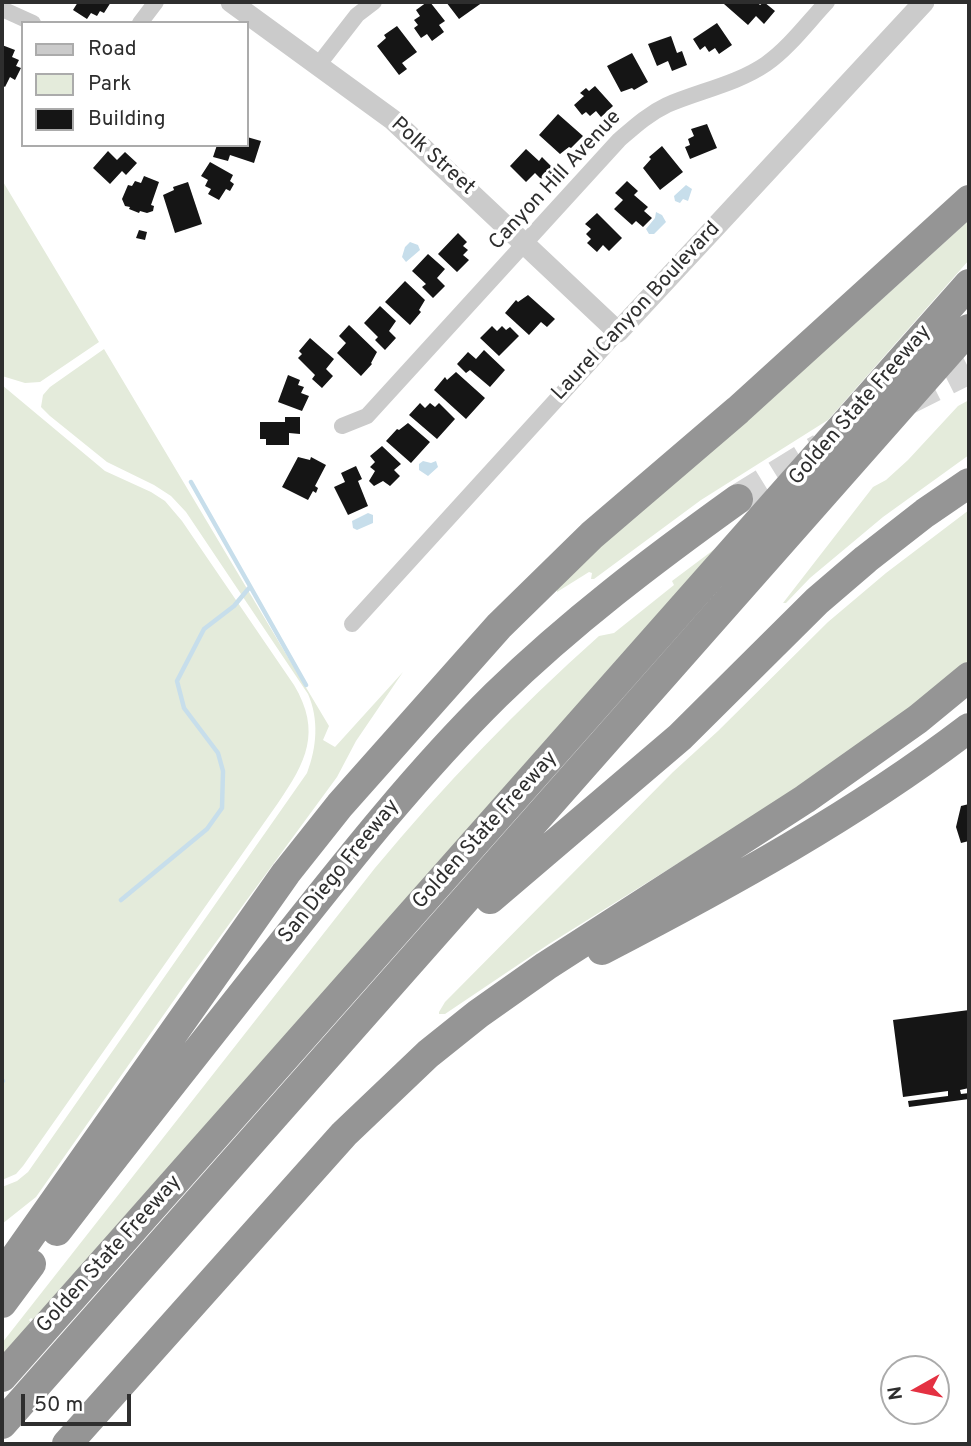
<!DOCTYPE html>
<html>
<head>
<meta charset="utf-8">
<style>
	body { margin:0 }
	#map { position:relative; width:971px; height:1446px; overflow:hidden; background:#fff; font-family:Overpass,sans-serif }
	canvas { display:block }
	.frame { position:absolute; inset:0; border:4px solid #2e2e2e; pointer-events:none }
	.legend { position:absolute; left:21px; top:21px; width:228px; height:126px; box-sizing:border-box; background:#fff; border:2px solid #ababab; margin:0; padding:9px 12px; list-style:none; font-size:21px; color:#2e2e2e }
	.legend li { display:flex; align-items:center; gap:14px; height:35px }
	.legend b { width:35px; border:2px solid #ababab }
	.north { position:absolute; left:880px; top:1355px; width:70px; height:70px; box-sizing:border-box; background:#fff; border:2px solid #ababab; border-radius:50%; rotate:261deg; font-size:19px; font-weight:700; line-height:28px; text-align:center; color:#2e2e2e }
	.north::after { content:''; display:block; margin:auto; width:24px; height:32px; background:#e43142; clip-path:polygon(50% 0,100% 100%,50% 72%,0 100%) }
	.scale { position:absolute; left:21px; top:1394px; width:110px; height:32px; box-sizing:border-box; border:4px solid #2e2e2e; border-top:0; padding-left:9px; font-size:21px; line-height:24px; white-space:nowrap; color:#2e2e2e; -webkit-text-stroke:5px #fff; paint-order:stroke }
</style>
</head>
<body>
<div id="map">
<canvas width="971" height="1446"></canvas>
<div class="frame"></div>
<ul class="legend">
<li><b style="height:9px;background:#cbcbcb"></b>Road</li>
<li><b style="height:19px;background:#e4ebdb"></b>Park</li>
<li><b style="height:19px;background:#151515"></b>Building</li>
</ul>
<div class="north">N</div>
<div class="scale">50 m</div>
</div>
<script>
const ctx = document.querySelector('canvas').getContext('2d');
ctx.lineJoin = 'round';
function paint(path, color) { ctx.fillStyle = color; ctx.fill(path, 'evenodd'); }
function trace(path, color, width, dash) { ctx.strokeStyle = color; ctx.lineWidth = width; ctx.lineCap = dash ? 'butt' : 'round'; ctx.setLineDash(dash || []); ctx.stroke(path); }
function label(font, color, halo, rows, align = 'center') {
  ctx.font = font + ' Overpass,sans-serif'; ctx.lineWidth = 7; ctx.setLineDash([]); ctx.textBaseline = 'middle'; ctx.strokeStyle = halo; ctx.fillStyle = color; for (const [text, x, y, turn = 0] of rows) {
    ctx.save(); ctx.translate(x, y); ctx.rotate((+turn || 0) * Math.PI / 180); ctx.textAlign = isNaN(turn) ? turn : align; if (halo) ctx.strokeText(text, 0, 0); ctx.fillText(text, 0, 0); ctx.restore();
  }
}
const green = new Path2D(`
	M2 180 99 342 40 382 25 383 2 376Z
	M969 220V260L828 420 701 500 594 579H591L592 573 589 572 557 592 556 586C693 463 834 345 969 220Z
	M104 349 329 726 323 740 335 747 403 672 356 741 337 777 186 983 36 1197 2 1224V1187L17 1181 28 1172 307 773C317 747 319 719 308 694L186 512 171 496 154 485 107 462 50 416 41 407 43 395 50 387Z
	M2 385 105 471 151 492 165 501 182 521 294 685C322 732 306 762 278 803L23 1166 16 1174 2 1180Z
	M969 400V455L883 517 810 578 786 603H783L873 487 886 480 908 460 958 406Z
	M969 510V661L915 706 874 738 744 822 549 944 445 1014H439V1012L445 1002 673 772 718 731 828 622 886 573Z
	M716 548 34 1320 31 1318 29 1320 31 1323 2 1355V1343L375 868C444 785 518 708 599 636L614 633 674 585 672 581Z`);
const water = new Path2D(`
	M686 185 692 189 688 201 683 199 680 203 675 201 674 196Z
	M656 212 662 215 666 222 654 234H649L646 229 655 218Z
	M410 242 418 245 420 250 406 262 402 257 405 247Z
	M423 461 431 463 436 461 438 467 428 476 419 470V464Z
	M368 513 373 515V523L357 530 353 528 352 521Z`);
const stream = new Path2D(`
	M191 482 306 685
	M121 900 207 829 222 808 223 771 218 753 184 708 177 681 204 629 234 606 249 588
	M2 1080 3 1081`);
const building = new Path2D(`
	M78 2H111L104 13 100 11 97 16 91 13 87 19 73 10Z
	M427 2H430L445 21 439 25 444 32 432 41 427 34 421 38 414 28 418 25 414 20 420 16 416 10Z
	M446 2H483L459 19Z
	M726 2H757L760 5 764 2 775 11 764 24 756 16 748 25 724 4Z
	M717 23 732 45 719 54 715 48 709 52 705 46 700 50 693 39Z
	M397 26 417 52 402 63 407 69 399 75 377 46 386 38 384 35Z
	M671 36 677 53 682 51 687 65 672 71 668 61 657 66 648 44Z
	M2 45 15 50 12 57 19 60 16 66 21 68 15 80 10 77 5 87 2 85Z
	M632 53 648 82 634 90 632 88 621 92 607 66Z
	M595 86 613 106 601 117 596 111 590 116 586 112 582 115 574 105 584 96 580 93 586 88 589 91Z
	M558 114 583 136 571 148 569 147 560 154 539 135Z
	M707 124 717 148 690 159 685 147 690 145 688 139 694 136 691 129Z
	M247 137 261 141 254 163 230 155 228 161 213 157 217 145H247Z
	M662 146 683 172 660 190 643 168 651 159 649 157Z
	M526 149 539 161 542 157 553 168 542 180 535 173 526 182 510 166Z
	M108 151 117 160 125 152 137 163 126 175 122 171 110 184 93 168Z
	M210 162 233 175 230 181 234 184 230 191 226 189 219 200 208 194 211 189 205 186 208 180 201 176Z
	M144 176 159 182 151 205 154 206 153 211 147 213 140 211 139 213 129 209 130 207 125 206 122 199 128 185 132 186 135 181 141 183Z
	M627 181 638 191 634 195 648 207 644 211 652 218 643 227 636 221 632 225 614 209 623 200 615 193Z
	M188 182 202 224 175 233 163 195 174 190 173 187Z
	M597 213 622 238 609 251 603 245 597 252 587 243 591 239 586 234 591 229 585 224Z
	M139 230 147 232 145 240 136 238Z
	M458 233 467 242 463 246 468 250 463 255 469 260 457 272 438 254Z
	M428 254 445 269 437 278 445 286 433 298 422 287 426 284 412 271Z
	M405 281 425 300 419 310 421 312 410 325 385 302Z
	M528 295 555 319 547 327 541 322 529 335 505 313 516 300 518 302Z
	M380 306 396 321 389 331 396 338 385 350 375 340 378 337 364 323Z
	M349 325 377 352 371 363 372 364 361 376 337 353 346 343 339 336Z
	M492 326 497 331 502 326 506 330 510 327 519 336 499 356 480 338Z
	M310 338 334 359 326 369 333 376 322 388 312 379 315 375 298 358 302 354 299 351Z
	M484 350 505 370 490 387 470 370 466 373 457 364 468 352 476 359Z
	M456 372 485 398 466 419 434 390 445 377 447 380Z
	M288 375 300 380 298 385 304 387 301 393 309 396 302 411 278 402Z
	M420 403 425 408 430 403 435 407 439 403 455 419 437 439 409 415Z
	M285 417H300V434L289 433V445H266V439H260V422H285Z
	M408 423 430 442 411 463 386 441 397 429 399 430Z
	M382 446 401 464 394 470 400 476 390 486 383 481 374 486 369 481 375 471 370 467 375 462 370 456Z
	M298 457 310 460 311 457 326 465 315 486 318 488 316 493 313 491 308 500 282 487Z
	M356 466 362 479 358 481 368 506 348 515 334 487 345 482 341 473Z
	M969 804V841L961 843 956 827 961 806Z
	M969 1010V1088L960 1090 961 1094 969 1093V1099L909 1107 908 1101 948 1096V1091L903 1097 893 1020Z`);
const motorwayTunnel = new Path2D(`
	M907 400 969 369
	M738 499 821 448`);
const minor = new Path2D(`
	M2 9 33 23
	M140 23 156 2
	M319 64 357 15 374 2
	M342 426 367 416 619 140C634 127 648 114 667 105 699 91 737 84 766 64 789 48 808 22 827 2
	M352 624 618 332`);
const tertiary = new Path2D(`
	M231 2 393 120 618 332 924 2`);
const motorway = new Path2D(`
	M490 899 680 737 817 601 866 559 925 513 969 483
	M602 950C729 884 855 815 969 728
	M57 1231C131 1134 207 1039 282 944 350 858 418 772 496 695 571 622 653 560 738 499
	M2 1276 286 873 340 805 499 626 592 535 738 410 969 200
	M2 1303 31 1264
	M2 1377 969 284
	M2 1424 969 329
	M67 1444 344 1134 428 1054 478 1014 546 966 805 799 918 719 969 677`);
const streetNames = [
	["Polk Street",432,157,42],
	["Canyon Hill Avenue",556,181,-47],
	["Laurel Canyon Boulevard",637,312,-47],
	["Golden State Freeway",861,406,-49],
	["Golden State Freeway",486,831,-48],
	["San Diego Freeway",340,872,-51],
	["Golden State Freeway",110,1255,-48]
];
paint(green, '#e4ebdb');
paint(water, '#c7deeb');
trace(stream, '#c7deeb', 4.5);
paint(building, '#151515');
trace(motorwayTunnel, '#d5d5d5', 30, [30, 15]);
trace(minor, '#cbcbcb', 16);
trace(tertiary, '#cbcbcb', 21);
trace(motorway, '#959595', 30);
label('21px', '#2e2e2e', '#fff', streetNames);
</script>
</body>
</html>
